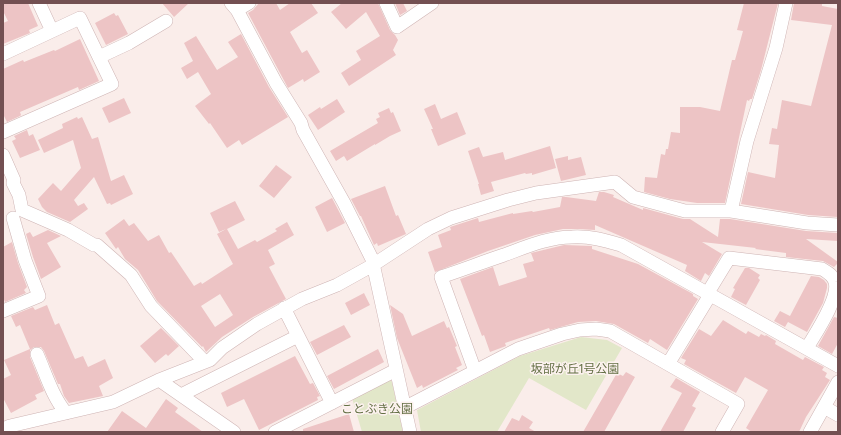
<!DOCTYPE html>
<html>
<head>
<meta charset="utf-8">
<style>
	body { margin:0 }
	#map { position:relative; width:841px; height:435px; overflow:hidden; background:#faedea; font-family:"Fira Sans Condensed",sans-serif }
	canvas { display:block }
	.frame { position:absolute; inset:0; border:4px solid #735052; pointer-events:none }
</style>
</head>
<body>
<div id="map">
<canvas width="841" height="435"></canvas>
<div class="frame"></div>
</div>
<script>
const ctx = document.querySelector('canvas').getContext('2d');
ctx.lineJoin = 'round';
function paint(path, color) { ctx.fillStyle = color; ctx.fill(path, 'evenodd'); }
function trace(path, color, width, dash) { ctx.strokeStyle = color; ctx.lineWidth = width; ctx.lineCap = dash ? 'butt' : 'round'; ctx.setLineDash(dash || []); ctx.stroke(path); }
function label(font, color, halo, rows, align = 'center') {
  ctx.font = font + ' "Fira Sans Condensed","Noto Sans JP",sans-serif'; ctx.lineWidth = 3; ctx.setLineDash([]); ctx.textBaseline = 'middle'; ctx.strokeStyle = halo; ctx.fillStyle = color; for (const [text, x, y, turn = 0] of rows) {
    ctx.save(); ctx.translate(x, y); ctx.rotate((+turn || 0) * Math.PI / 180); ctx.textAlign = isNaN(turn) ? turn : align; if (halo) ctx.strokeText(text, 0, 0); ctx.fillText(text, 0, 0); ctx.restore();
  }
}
const green = new Path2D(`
	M581 337 607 340 622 348 586 410 529 378 497 432H421L417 410 520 356Z
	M390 380 392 382 403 432H362L352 398Z`);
const building = new Path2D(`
	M3 3H28L38 26 29 30 30 33 3 44V23L8 21 3 11Z
	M162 3H189L174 17Z
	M259 3H276L280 10 290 3H311L318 13 290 32 302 53 307 50 320 72 304 82 303 79 288 88 248 13 253 10Z
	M342 3H378L390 30 395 35 398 40 393 50 396 55 349 86 341 73 361 60 356 51 380 36 366 12 346 29 331 12Z
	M395 3H403L407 11 400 15Z
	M744 3H778L761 70 752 99H750L749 101 747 100 725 203H697L670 199 644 192 645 177 657 178 661 154 665 155 666 149H668L671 132 680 133V107H700L720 111 732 60H735L743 31 737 30Z
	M794 3 822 4V6L838 9V217L808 215 741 204 748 172 775 178 779 145 769 144 772 128 777 129 782 100 811 106 832 25 791 20Z
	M114 13 116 16 118 15 128 34 106 45 95 23Z
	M241 34 269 87 288 117 242 145 239 140 227 148 210 123 209 124 195 106 211 94 198 72 187 79 181 68 193 61 184 43 196 36 217 70 238 57 228 42Z
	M80 39 99 81 79 90 78 87 20 112 21 115 20 116 7 122 3 114V69L23 60 24 62 54 50 55 51Z
	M124 98 131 113 109 123 102 108Z
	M337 99 345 112 318 130 308 115 320 107 321 109Z
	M435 104 441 119 457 112 466 134 438 146 431 129H433L424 109Z
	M389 108 391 113 393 112 401 131 390 136 375 145V144L347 161 344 156 336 161 330 151 378 123 376 119 380 117 378 113Z
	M77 117 78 119 82 117 92 139 98 137 111 181 124 175 133 194 111 205 110 203 107 204 94 177 74 200 78 206 84 203 88 209 70 222 47 212 42 207 38 199 53 183 61 191 81 168 73 140 44 153 38 140 63 128 62 124Z
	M27 130 29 136 33 134 40 150 20 158 12 141 16 139 14 136Z
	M550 146 556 168 532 175V173L526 174 525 173 491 182 494 191 481 195 478 184H479L468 151 479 147 483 157 503 152 505 160Z
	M568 156V160L581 157 586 175 561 181 555 159Z
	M276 165 292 177 274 198 259 186Z
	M385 186 396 216 398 215 406 234 378 246 377 243 374 245 361 216H360L351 199Z
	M599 192H604L614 195 613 197 643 210V208L683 219H690L718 237 720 219H730L806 231 838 233V241L806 239 838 262V263L834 267 823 261 786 257V253L755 249 756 248 702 242 722 254 709 276 705 273 701 281 685 271 687 265 595 225V230L579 229H563L535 235 488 251 435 272 428 252 442 247 438 235 451 230 450 227 478 218 479 222 513 213V214L532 211 533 212 560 207 562 197H566L596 201Z
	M332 198 345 223 327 232 315 207Z
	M235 201 245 220 227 229 238 249 255 240 257 242 277 231 275 229 287 222 294 235 268 250 275 264 269 267 286 299 253 317 222 337 206 352 203 346 202 347 157 301 138 270 125 259 118 247 116 249 105 233 124 219 129 226 134 223 148 241 159 235 169 253 171 252 194 286 201 282 202 284 233 264 217 234 226 229 219 232 210 213ZM220 294 233 315 215 327 201 306Z
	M48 230 61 236 47 243 61 267 41 279 33 257 26 234 30 232 33 237Z
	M12 242 18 263 27 287 24 290 26 293 5 302 3 297V247Z
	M564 245 592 246V249L638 264 693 294V296L698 299 667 350 650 339 648 343 614 324 596 321 578 322 550 330 549 328 505 343 506 346 490 352 484 335 482 336 460 279 493 267 499 286 527 277 523 264 534 261 531 253Z
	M745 268H749L760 275 758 278 760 280 746 305 731 297 735 289 733 288Z
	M811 276 819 277 824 280 827 284V288L823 303 807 332 788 322 785 327 774 321 780 311 790 316Z
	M364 293 370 305 351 315 345 303Z
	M47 305 55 325 59 323 75 359 83 356 88 367 105 359 113 378 99 386 103 396 69 403 64 396 60 384H58L44 351 41 347H34L30 350V357L44 391 35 395 37 399 11 413 3 398V379L11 375 4 360 30 349 20 325 16 327 11 316 33 307 35 310Z
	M390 305 403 314 412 336 444 321 447 328 449 327 457 346 455 347 462 365 456 368 458 370 423 388 422 385 417 388 397 338Z
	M834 317 838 318V343L832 354 818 346Z
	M723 320 746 334 748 331 759 337 761 334 765 336 766 335 776 341 775 344 803 360 805 357 824 367 822 370 827 373 825 377 830 380 806 417 799 432H752L746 428 768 390 745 377 736 393 684 364 686 360 681 358 699 329 711 336Z
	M344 325 351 337 317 355 310 342Z
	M161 328 179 346 168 356 166 354 155 363 140 346Z
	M378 349 384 362 334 389 327 376Z
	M295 356 310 384 313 383 320 396 317 397 318 400 259 430 244 399 227 407 221 393Z
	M626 372 635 377 604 432H583L617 373 623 376Z
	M676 378 700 392 692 406 696 408 683 432H660L682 393 670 387Z
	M166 399 178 408 175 412 203 432H107L122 411 146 428Z
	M349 414 354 432H303V429Z
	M522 415 533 422 529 428 536 432H504L512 418 519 421Z`);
const street = new Path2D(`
	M39 3 52 31
	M231 3 237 10 276 83 301 123 303 130 344 203 372 259 410 432
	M386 3 397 27 432 3
	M237 10 249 3
	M3 54 80 18 112 84 3 132
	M99 57 129 43 166 21
	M3 155 14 180 13 183 19 195 22 210 68 230 94 245H97L131 275 151 306 205 362
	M731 211 747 141 776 48 786 3
	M707 294 729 258 822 269C827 272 833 275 835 282 840 298 815 334 807 348
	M284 308 332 403
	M3 311 39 296 25 260 13 218
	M37 354C46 374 52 396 66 413
	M668 364 710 295
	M475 371 441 277C462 270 483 262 504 255 526 247 549 237 572 237 590 236 604 240 621 245L838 366
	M159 380 234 432
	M838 382 824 407 838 415
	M181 395 298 336
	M404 408 518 349 562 334 580 330 596 329 610 331 738 404 722 432
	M3 429 10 426 113 402 159 380 210 360 222 348 257 324 302 299 337 285 373 265 428 229 451 218 508 200 536 193 615 182 633 197 685 211H731L807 223 838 225
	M275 432 396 370
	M810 432 824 407`);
const parkNames = [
	["坂部が丘1号公園",575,370],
	["ことぶき公園",377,410]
];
paint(green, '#e2e7c9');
paint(building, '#edc4c5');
trace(street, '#ceb4b4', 14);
trace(street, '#fff', 13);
label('12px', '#657146', '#fdf2f0', parkNames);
</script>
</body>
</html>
